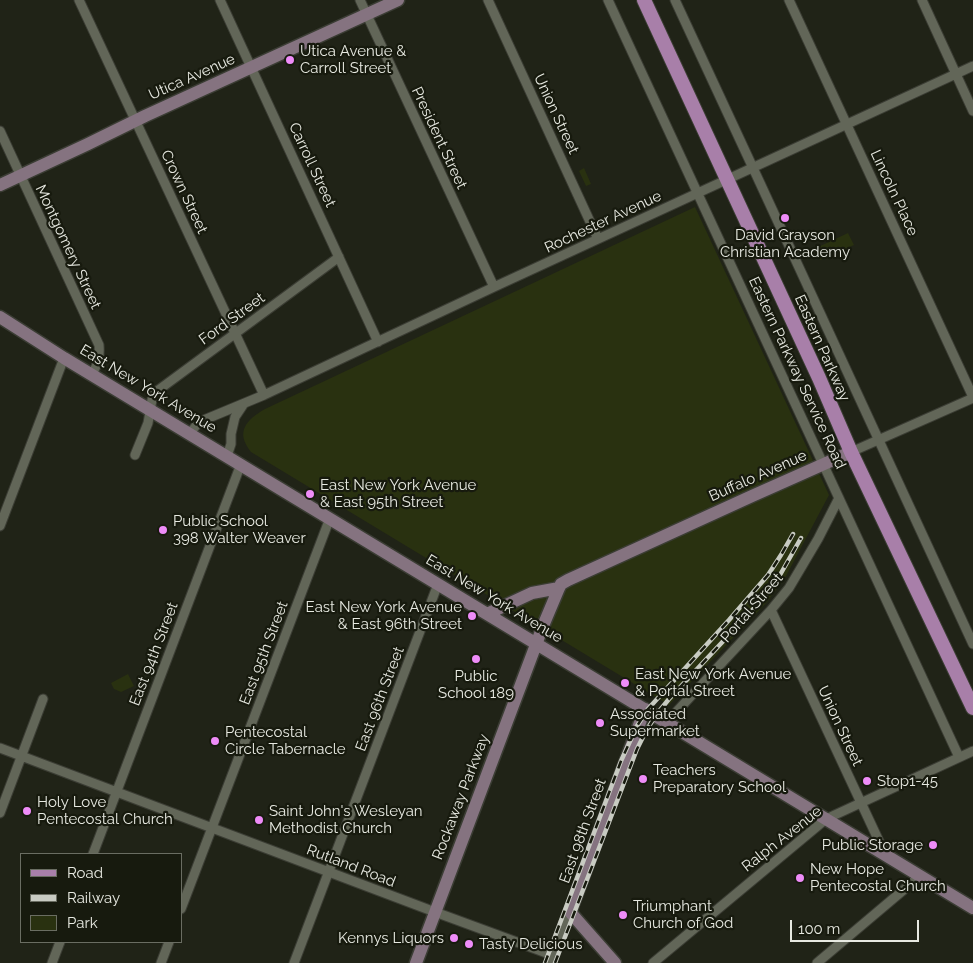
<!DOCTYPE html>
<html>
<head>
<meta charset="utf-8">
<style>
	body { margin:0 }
	#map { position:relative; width:973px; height:963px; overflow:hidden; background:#202317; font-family:Raleway,sans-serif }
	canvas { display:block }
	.legend { position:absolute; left:20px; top:853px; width:162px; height:90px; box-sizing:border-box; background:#171a0e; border:1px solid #6a6d62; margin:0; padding:6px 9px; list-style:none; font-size:15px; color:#e7e9e1 }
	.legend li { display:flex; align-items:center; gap:10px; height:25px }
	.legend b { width:25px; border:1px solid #6a6d62 }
	.scale { position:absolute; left:790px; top:920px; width:129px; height:22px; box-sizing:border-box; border:2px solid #e7e9e1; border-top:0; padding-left:6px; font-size:15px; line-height:18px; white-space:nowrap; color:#e7e9e1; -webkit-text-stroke:4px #171a0e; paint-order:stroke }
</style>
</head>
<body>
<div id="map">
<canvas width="973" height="963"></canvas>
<ul class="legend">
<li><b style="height:6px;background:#a87fa9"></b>Road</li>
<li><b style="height:6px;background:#c8cbc2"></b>Railway</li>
<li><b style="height:14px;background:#293110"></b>Park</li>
</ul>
<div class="scale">100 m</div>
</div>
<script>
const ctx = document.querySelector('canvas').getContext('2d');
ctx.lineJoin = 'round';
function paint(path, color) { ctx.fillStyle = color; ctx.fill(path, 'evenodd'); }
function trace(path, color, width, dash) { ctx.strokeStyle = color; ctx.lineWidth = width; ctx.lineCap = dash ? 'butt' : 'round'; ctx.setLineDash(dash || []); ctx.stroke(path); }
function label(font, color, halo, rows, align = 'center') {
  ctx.font = font + ' Raleway,sans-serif'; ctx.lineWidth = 4.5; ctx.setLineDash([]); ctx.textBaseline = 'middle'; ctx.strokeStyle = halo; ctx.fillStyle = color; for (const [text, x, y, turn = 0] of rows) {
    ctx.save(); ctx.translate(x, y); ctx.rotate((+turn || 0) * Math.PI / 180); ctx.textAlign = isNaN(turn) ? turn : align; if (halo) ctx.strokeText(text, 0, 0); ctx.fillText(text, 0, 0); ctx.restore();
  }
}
const green = new Path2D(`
	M584 168 591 184 586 186 579 171Z
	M695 207 829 495 786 576 767 602 669 705 251 452C235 432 246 420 265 409Z
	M848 233 854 245 820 260 814 249Z
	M128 674 134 686 121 692 114 689 111 683Z`);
const street = new Path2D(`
	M79 0 264 395
	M220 0 378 342
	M360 0 494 287
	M488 0 598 239
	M608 0 959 757
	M675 0 760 183 973 644
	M789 0 973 397
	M922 0 973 111
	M0 131 99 345C100 357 98 364 92 374
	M190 433 199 422 264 395 494 287 973 66
	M851 452 973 398
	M135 455 148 423 153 394 339 257
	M227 456 231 444V434L235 417 243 405
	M0 526 64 358
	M771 610 885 854
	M666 723 771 610 789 588 818 539 839 498
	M0 748 435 912 552 955
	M0 813 43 699
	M93 854 241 464
	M181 909 330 518
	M52 963 60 942
	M161 963 169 942
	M294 963 438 584
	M549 963 570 912
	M653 963 826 819 973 751
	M817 963 920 876`);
const secondary = new Path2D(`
	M0 185 88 144 145 116 398 0
	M0 317 64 358 973 908
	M487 614 532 593 559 588
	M416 963 543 626 559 588 561 584 568 580 752 496 851 452
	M615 963 570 912 645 709`);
const primary = new Path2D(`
	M644 0 819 378 851 452 973 708`);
const rail = new Path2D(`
	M545 963 621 761 637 726 648 709 729 620 768 575 781 555 793 534
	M555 963 637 749 646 731 656 715 669 699 757 605 776 582 801 538`);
const markers = [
	[290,60,5,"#ee8cf8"],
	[785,218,5,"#ee8cf8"],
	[310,494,5,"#ee8cf8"],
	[163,530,5,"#ee8cf8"],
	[472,616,5,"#ee8cf8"],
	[476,659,5,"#ee8cf8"],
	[625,683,5,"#ee8cf8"],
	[600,723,5,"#ee8cf8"],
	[215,741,5,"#ee8cf8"],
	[643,779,5,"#ee8cf8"],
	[867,781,5,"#ee8cf8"],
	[27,811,5,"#ee8cf8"],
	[259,820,5,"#ee8cf8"],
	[933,845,5,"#ee8cf8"],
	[800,878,5,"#ee8cf8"],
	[623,915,5,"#ee8cf8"],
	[454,938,5,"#ee8cf8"],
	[469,944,5,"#ee8cf8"]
];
const poiNames = [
	["Utica Avenue &",300,51],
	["Carroll Street",300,68],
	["David Grayson",785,235,"center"],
	["Christian Academy",785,252,"center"],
	["East New York Avenue",320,485],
	["& East 95th Street",320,502],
	["Public School",173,521],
	["398 Walter Weaver",173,538],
	["East New York Avenue",462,607,"right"],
	["& East 96th Street",462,624,"right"],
	["East New York Avenue",635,674],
	["& Portal Street",635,691],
	["Public",476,676,"center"],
	["School 189",476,693,"center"],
	["Associated",610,714],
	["Supermarket",610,731],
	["Pentecostal",225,732],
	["Circle Tabernacle",225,749],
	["Teachers",653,770],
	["Preparatory School",653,787],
	["Stop1-45",877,781],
	["Holy Love",37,802],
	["Pentecostal Church",37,819],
	["Saint John's Wesleyan",269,811],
	["Methodist Church",269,828],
	["Public Storage",923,845,"right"],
	["New Hope",810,869],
	["Pentecostal Church",810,886],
	["Triumphant",633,906],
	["Church of God",633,923],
	["Kennys Liquors",444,938,"right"],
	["Tasty Delicious",479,944]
];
const streetNames = [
	["Utica Avenue",192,77,-24],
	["Union Street",556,114,65],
	["President Street",439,138,65],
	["Carroll Street",312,165,65],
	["Crown Street",184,192,65],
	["Lincoln Place",894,193,65],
	["Rochester Avenue",603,222,-25],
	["Montgomery Street",68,247,65],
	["Ford Street",232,319,-36],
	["Eastern Parkway",822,348,66],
	["Eastern Parkway Service Road",797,373,65],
	["East New York Avenue",148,389,31],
	["Buffalo Avenue",758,476,-24],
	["East New York Avenue",494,599,31],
	["Portal Street",752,608,-49],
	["East 95th Street",264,653,-69],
	["East 94th Street",154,654,-69],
	["East 96th Street",380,699,-69],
	["Union Street",840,726,65],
	["Rockaway Parkway",461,797,-69],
	["East 98th Street",583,831,-70],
	["Ralph Avenue",782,839,-38],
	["Rutland Road",351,866,21]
];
paint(green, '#293110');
trace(street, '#3b3d34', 11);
trace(secondary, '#3b3d34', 15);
trace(primary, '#3b3d34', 16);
trace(street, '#626658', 9);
trace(secondary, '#857380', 12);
trace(primary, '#a87fa9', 14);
trace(rail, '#c8cbc2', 4.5);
trace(rail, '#171a0e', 2.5, [8]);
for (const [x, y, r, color] of markers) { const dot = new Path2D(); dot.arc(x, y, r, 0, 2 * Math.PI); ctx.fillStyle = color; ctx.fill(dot); trace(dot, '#171a0e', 2); }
label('15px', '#e7e9e1', '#171a0e', poiNames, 'left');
label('15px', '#e7e9e1', '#171a0e', streetNames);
</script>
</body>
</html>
